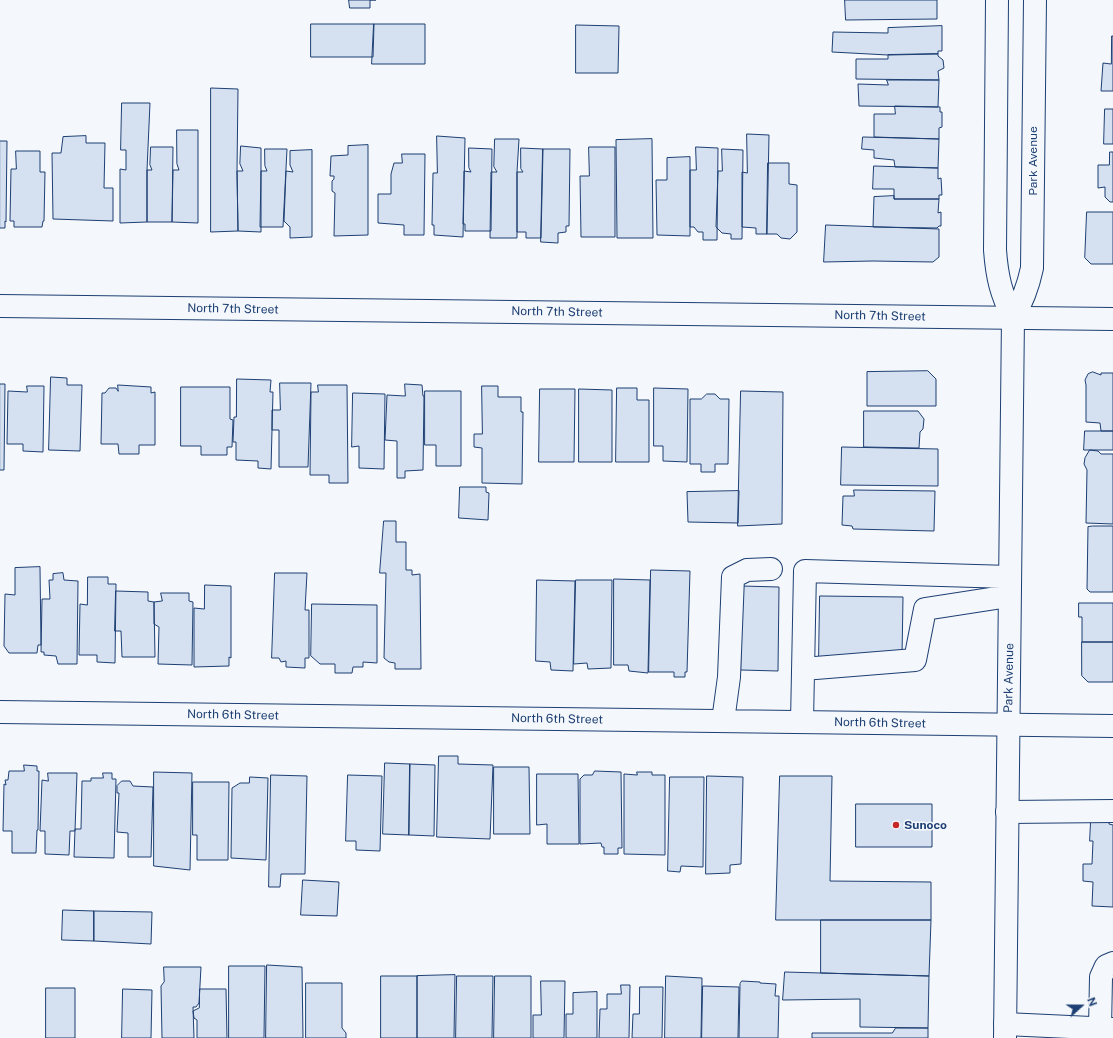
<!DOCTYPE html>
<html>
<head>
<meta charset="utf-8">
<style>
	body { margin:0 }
	#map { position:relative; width:1113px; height:1038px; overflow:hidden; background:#f4f7fb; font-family:"Public Sans",sans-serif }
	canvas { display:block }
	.north { position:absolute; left:1061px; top:986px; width:40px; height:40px; -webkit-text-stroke:3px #f4f7fb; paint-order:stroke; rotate:69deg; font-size:11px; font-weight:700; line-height:16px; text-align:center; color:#1d3f73 }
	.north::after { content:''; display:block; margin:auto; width:14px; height:18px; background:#1d3f73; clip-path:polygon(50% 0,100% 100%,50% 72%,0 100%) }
</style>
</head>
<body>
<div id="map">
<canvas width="1113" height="1038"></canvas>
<div class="north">N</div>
</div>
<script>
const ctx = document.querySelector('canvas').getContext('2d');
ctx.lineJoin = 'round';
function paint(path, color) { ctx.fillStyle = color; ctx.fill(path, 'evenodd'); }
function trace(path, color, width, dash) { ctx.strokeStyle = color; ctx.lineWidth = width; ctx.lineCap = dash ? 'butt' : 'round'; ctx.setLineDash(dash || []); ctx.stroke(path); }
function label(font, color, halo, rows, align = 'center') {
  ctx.font = font + ' "Public Sans",sans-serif'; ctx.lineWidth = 3; ctx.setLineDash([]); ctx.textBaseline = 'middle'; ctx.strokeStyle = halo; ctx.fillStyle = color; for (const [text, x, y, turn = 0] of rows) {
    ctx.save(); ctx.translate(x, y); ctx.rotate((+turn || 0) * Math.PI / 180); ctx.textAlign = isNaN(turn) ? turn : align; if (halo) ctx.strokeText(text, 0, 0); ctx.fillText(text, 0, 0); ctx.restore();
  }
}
const building = new Path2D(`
	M349 0H376H370V8H350Z
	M845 0H937V19L846 20Z
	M311 24H374L373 57H311Z
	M374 24H425V64H372Z
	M576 25 619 26 618 73H576Z
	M942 26V51H938V54L888 55 832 52 833 32 888 33V28Z
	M1112 36H1113V91H1101L1103 63 1111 64Z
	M938 54V56L943 60 944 68 938 71 939 80 856 79V59H888V55Z
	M887 80H939L938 107 859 106 858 84 888 85Z
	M211 88 238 89 237 171 238 231 211 232Z
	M122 103H150L147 170V222L120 223V169L126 170V150H121Z
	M895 106 940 107V112H942V127L939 128V139L874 137V114H895Z
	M1105 109H1113V144H1104Z
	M177 130H198V223L172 222 173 170H179L177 164Z
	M747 134 769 135 767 234H756V228L742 227V172L747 173Z
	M86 136V143H105L104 188H113V221L53 219 52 153H61L63 137Z
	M437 136 465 138 463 237 434 235V225H432L433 173H437Z
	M863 137 939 139 938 168 895 167 894 160 874 158V150L862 149Z
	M495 139H519L517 172V238H490L491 172H497L494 167Z
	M652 139 653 238H617L616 140Z
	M0 141H7L6 222 5 221V228H0Z
	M368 145V235L334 236 335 193 332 191V181L334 179V176H330L331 156 348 155V146Z
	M241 146 261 148V232L238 231 237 171H243L240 164Z
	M151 147H173L172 222H147V170H152L150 165Z
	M589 147H615V237H581L580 176H589Z
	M696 147 718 148 717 240H703V232H698L694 227H690V170H696Z
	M469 148 492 149 491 231H465V224H463L464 171 471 172 469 168Z
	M521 148 543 149 541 238H526V232H517V172H523L521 169Z
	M265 149H287L283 227H260L261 171H267L265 166Z
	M543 149H570L569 226H566V232L558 233V243L541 242Z
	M722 149 743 150 742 239H731V234L722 233 716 227 718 171H722Z
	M312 150V237L290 238V227L284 221 286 171 293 172 290 165V151Z
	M16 151H40V172H45L44 221H43L42 227H14V221H10L11 169H16Z
	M1110 152H1113V202H1110L1105 197V187L1098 188V165H1109Z
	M402 154H425L424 235H404V225L378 223V194H391V174L394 163H402Z
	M690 157V236L657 235 656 180H667V158Z
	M768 163H789V184L797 185V232L790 239 781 238 777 234H767Z
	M874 166 938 168V179L941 178 942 195H939V199H894V189H873Z
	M894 196V199H939L938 213 941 212V226H939L937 228 873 227 874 197Z
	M1087 212H1113V264H1091L1085 258Z
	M826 225 939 229V257L933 262 873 261 824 262Z
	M928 371 936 379V406H867V372Z
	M1093 372 1101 375V373H1113V431H1101L1100 423 1086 422V385L1085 380 1088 374Z
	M51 377 67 378V385H82L80 451 49 450Z
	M237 379 271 380 270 392H273L271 469 258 468V461L236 460V442H233L234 417H236Z
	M280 383H311L308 467H279V430H272V410H280Z
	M0 384H5L4 470H0Z
	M405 384 422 385 423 396H424L423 470 405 471V478H397V441L385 440 387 395 405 396Z
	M118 385 151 387V393L155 392V445H139V454H119L118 444H101L102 393H105L109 388H116L118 391Z
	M318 385H347L348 483H329V475H310L311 392H318Z
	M27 386H44L43 452 23 451V444H7L8 391 27 392Z
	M482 386H498V397H521V412H523L522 484 482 483V448L474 447V434H482Z
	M181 387H230V419L233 420 232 447H227V455H201V446H181Z
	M617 388H637V400H649V462H616Z
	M654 388 688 389 687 462 663 461V446H654Z
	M540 389H575L574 462H539Z
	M579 389 612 390V462H579Z
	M425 391H461V466H436V445H425Z
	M741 391 783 392 782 524 738 526Z
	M353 393 385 394 384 469 359 468V446L352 447Z
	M707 394H715L720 399H729L728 464H715V472H701V464H690V399H701Z
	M864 411H918L924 419 923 429 920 432 919 448 864 447Z
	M1085 431H1113V450H1084Z
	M842 447 938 449V486L841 485Z
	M1090 450 1098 451 1101 454H1113V524L1086 523 1087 470 1084 464 1085 458Z
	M460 487H486V492L489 493 488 520 459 518Z
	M854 490 935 491 934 531 853 529 852 526 842 525 843 496H854Z
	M739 491 738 523 688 522 687 492Z
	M384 521H396V542H406V570H412V575L420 574 421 669H395V663L389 662 384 658 386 573H380Z
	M1093 526H1113V592H1090L1087 589 1088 527Z
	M40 567 41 645H38L37 653H9L4 646 5 594 15 595V568Z
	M651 570 690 571 687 672H685V677H674V672H649Z
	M63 573 64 580 78 581 77 664H58L56 656 44 655V652H41L42 599H50L49 580H53V574Z
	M275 573H307L305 610H309V658H305V668L286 667V661L281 662 279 658H272Z
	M88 577H108V584H116L115 663 97 662V655H79L80 604 87 605Z
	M614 579 650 580 648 673 629 671 628 665H614Z
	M537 580 575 581 573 671 551 670 550 662 536 661Z
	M576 580H612L611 668 588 669 587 663 574 664Z
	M205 585 231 586V658L229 657V666L194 667V608L204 609Z
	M742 586 779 587 778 671 741 670Z
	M116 591 148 592V601L154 602 155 657H122L121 631H115Z
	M161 593H189V601L193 602 192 665 158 664 159 627 154 624V602L162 601Z
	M820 596 903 597 902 657H819Z
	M1079 603H1113V642H1082V617H1079Z
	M312 604 377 605V663L363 662V667H353L352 673H335V664H320L311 656Z
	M1082 642H1113V682H1088L1082 676Z
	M439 756H458V764L493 765 490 839 437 837Z
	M385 763 410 764 409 835 383 834Z
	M410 764 435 765 434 836 409 835Z
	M24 765 37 766V771H39L38 830H37L36 853H12V831H3L4 784 6 785 5 780H8L9 771H24Z
	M494 767H529L530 834H494Z
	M595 771 621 772 622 848H618V854H604V847H602L601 843 580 844V779L584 775H592Z
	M154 772 192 773 190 870 154 866Z
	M637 772H652V775H665V855L624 854V774L637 775Z
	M48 773H77L75 831H70L69 855 45 854V831H40L42 780 48 781Z
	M103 773H112V779H116L114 858 74 857 75 829H81L82 781H91V778H103Z
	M537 774H578L579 844H547V824L537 825Z
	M271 775 307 776 305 874H281L280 887H269Z
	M348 775 382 776 380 851 356 850V841H346Z
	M707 776 743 777 741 864 730 865V873L706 874Z
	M780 776H832L830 881 931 882V920H776Z
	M250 777 268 778 266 860 231 858 232 788 240 783H249Z
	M670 777H704L703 867 681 866 680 872 668 871Z
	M122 781H130L133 786 153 787 151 857H128V833L117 832 119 793H117V786Z
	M193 782H229L228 860H197V835H193Z
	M856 804H932V847H856Z
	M1091 821 1109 822V824L1113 825V907L1092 906 1093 882 1083 881V864H1092L1093 841H1090Z
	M303 880 339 882 337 916 301 915Z
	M63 910 94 911V941L62 940Z
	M94 911 152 912 151 944 94 941Z
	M821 920H931L929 976 821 973Z
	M267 965 302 967 303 1038H266Z
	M229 966H265L264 1038H229Z
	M164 967H201L199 1003 196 1007H193L194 1038H162L161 986 164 982Z
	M785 972 929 976 928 1028 860 1027V999L783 1000Z
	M455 975 454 1038H417V976Z
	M381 976H417V1038H381Z
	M457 976H493L492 1038H456Z
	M495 976H531V1038H494Z
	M666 976 702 978 701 1038H665Z
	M541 981H565L564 1038H533V1015H541Z
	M742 981 760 982V983L776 984 775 996H779L778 1038H739L740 984Z
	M306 983H342V1028L346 1033V1038H306Z
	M621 985H630L629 1038H599L600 1009H607V994H621Z
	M703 986 739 987 738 1038H702Z
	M640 987H663L662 1038H632L633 1014H639Z
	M46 988H75V1038H46Z
	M123 989 152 990 151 1038H122Z
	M200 989H226L227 1038H197V1020L194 1018 193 1011 199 1008Z
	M597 992V1038H566V1014H573V993Z
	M896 1028H928V1038H812V1033H892Z`);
const minor = new Path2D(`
	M0 306 1113 319
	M803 669 915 660 925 609 1009 596
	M0 712 1113 726
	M723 721 729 677 733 577 747 570 771 569
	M802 722 805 571 1010 577
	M1007 812 1113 811
	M1005 1024 1113 1029
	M1100 1029 1101 977 1106 966 1113 963`);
const major = new Path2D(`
	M997 0 995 250C997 277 1001 294 1013 317L1005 1038
	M1013 317C1023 301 1028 287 1032 268L1035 0`);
const markers = [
	[896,825,4,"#c62828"]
];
const streetNames = [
	["Park Avenue",1033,161,-90],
	["North 7th Street",233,309,1],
	["North 7th Street",557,312,1],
	["North 7th Street",880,316,1],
	["Park Avenue",1009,678,-89],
	["North 6th Street",233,715,1],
	["North 6th Street",557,719,1],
	["North 6th Street",880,723,1]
];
const poiNames = [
	["Sunoco",904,825]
];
paint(building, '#d5e0f0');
trace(building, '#1d3f73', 1);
trace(minor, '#1d3f73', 24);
trace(major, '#1d3f73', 24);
trace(minor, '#f4f7fb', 22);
trace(major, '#f4f7fb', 22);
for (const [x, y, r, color] of markers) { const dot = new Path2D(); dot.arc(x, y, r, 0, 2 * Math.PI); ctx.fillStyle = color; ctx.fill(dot); trace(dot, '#f4f7fb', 1.5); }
label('12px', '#1d3f73', '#f4f7fb', streetNames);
label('bold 12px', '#1d3f73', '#f4f7fb', poiNames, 'left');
</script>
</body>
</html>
